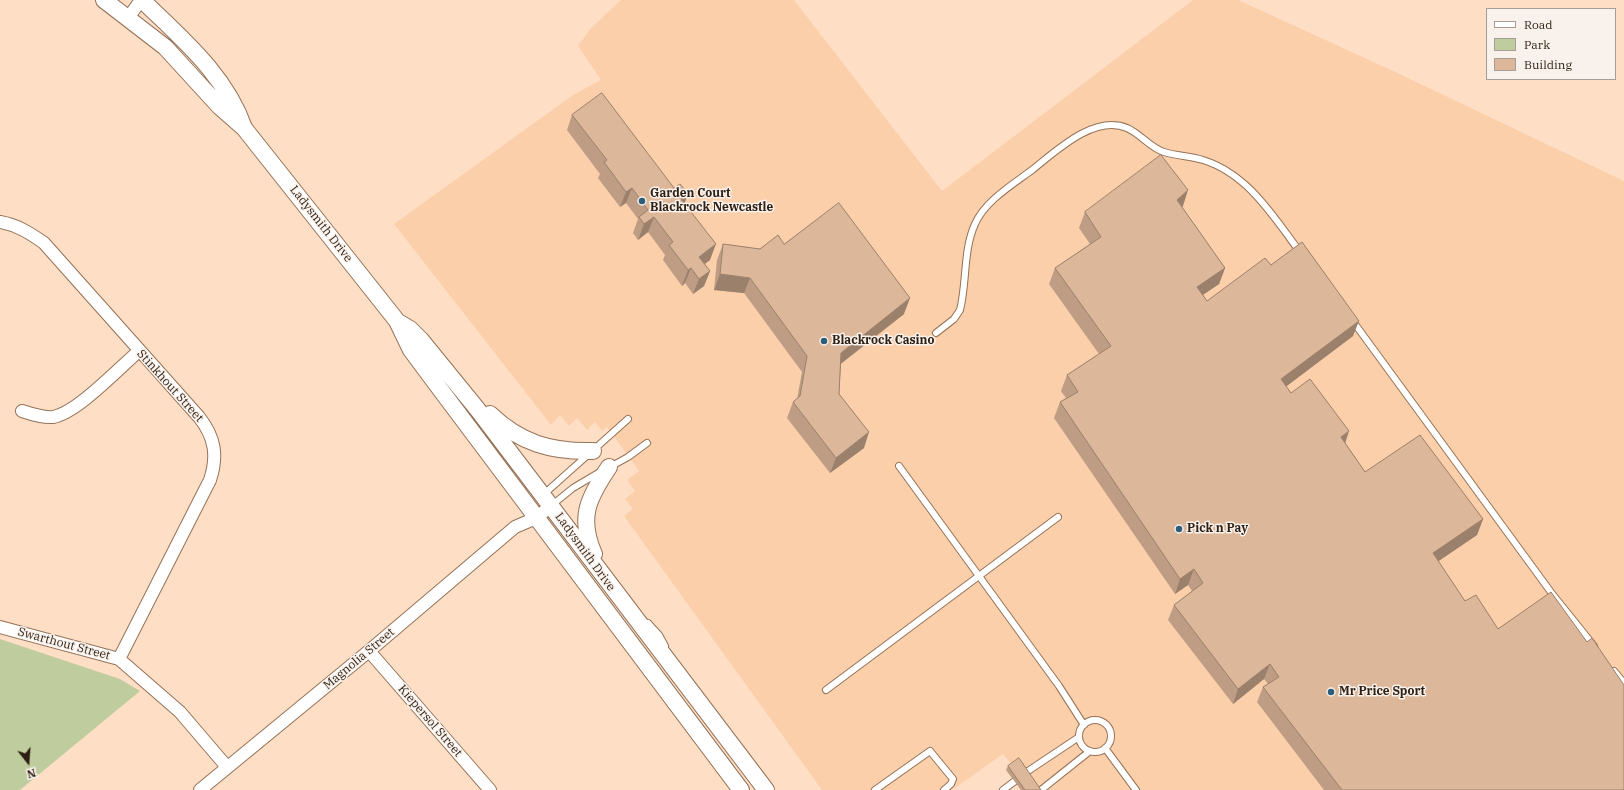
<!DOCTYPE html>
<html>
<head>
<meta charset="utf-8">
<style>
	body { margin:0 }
	#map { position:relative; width:1624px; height:790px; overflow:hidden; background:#fedfc6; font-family:"IBM Plex Serif",serif }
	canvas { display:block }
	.legend { position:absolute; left:1486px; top:8px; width:130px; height:72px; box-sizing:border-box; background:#f9f1eb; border:1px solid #a79d95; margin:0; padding:5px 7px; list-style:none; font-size:12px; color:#2d1f13 }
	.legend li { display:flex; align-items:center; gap:8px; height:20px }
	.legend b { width:20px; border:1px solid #a79d95 }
	.north { position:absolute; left:8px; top:742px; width:40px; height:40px; -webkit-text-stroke:3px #f9f1eb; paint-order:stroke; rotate:163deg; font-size:11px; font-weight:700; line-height:16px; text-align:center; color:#2d1f13 }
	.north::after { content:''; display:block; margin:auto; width:14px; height:18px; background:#2d1f13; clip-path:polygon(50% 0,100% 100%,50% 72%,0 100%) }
</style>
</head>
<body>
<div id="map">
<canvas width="1624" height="790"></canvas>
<ul class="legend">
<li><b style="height:5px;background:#fff"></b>Road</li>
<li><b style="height:11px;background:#bfcc9d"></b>Park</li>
<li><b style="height:11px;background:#ddb799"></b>Building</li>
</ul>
<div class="north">N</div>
</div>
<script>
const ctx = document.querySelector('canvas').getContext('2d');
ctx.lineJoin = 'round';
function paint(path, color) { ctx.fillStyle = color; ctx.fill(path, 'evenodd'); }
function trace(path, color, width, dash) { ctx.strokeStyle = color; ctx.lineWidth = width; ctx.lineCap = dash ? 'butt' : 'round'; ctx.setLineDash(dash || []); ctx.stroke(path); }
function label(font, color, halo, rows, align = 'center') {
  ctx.font = font + ' "IBM Plex Serif",serif'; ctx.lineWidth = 3; ctx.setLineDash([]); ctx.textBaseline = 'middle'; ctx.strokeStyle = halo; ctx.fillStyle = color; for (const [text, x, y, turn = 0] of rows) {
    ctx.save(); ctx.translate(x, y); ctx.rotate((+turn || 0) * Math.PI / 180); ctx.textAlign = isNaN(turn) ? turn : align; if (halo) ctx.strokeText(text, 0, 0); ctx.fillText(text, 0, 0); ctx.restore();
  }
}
const built = new Path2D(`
	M621 0H794L942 191 1193 0H1238L1389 69 1624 181V790H1021L1006 770 1012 765 1003 754 952 790H822L624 516 633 509 625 499 635 491 627 480 639 471 607 427 602 431 595 422 587 430 577 418 569 426 560 415 551 425 394 224 573 95 601 80 578 46 591 28Z`);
const green = new Path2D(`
	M0 639 120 679 140 691 20 790H0Z`);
const lane = new Path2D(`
	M1352 320 1553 595 1594 646
	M936 333 954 319 960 310C967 283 963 250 975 224 985 201 1012 185 1032 170 1055 152 1094 114 1127 128 1141 134 1150 148 1164 152 1177 156 1191 156 1203 160 1248 174 1273 216 1300 252
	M899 466 1059 686 1084 725
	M610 467 628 457 647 443
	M544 494 628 419
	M552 505 573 488 600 472
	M648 623 659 635 665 646
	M1614 671 1624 683
	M826 690 1058 517
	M1079 736a16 16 0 1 1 32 0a16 16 0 1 1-32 0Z
	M1105 748 1136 790
	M1025 773 1079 737
	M875 790 930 751 953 779 951 784 944 790
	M1003 790 1015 781
	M1041 790 1090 751`);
const street = new Path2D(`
	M128 18 141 0
	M0 222C17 225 30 233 44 243L199 417C215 437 218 456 210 480L119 659
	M22 411C31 414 43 418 53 417 77 413 119 368 139 351
	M0 627 119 659 180 712 227 767
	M369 651 490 790
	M200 790 369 651 515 527 536 518 552 505`);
const secondary = new Path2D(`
	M104 0 165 47 220 107 244 128 397 321 411 350 440 389 741 790
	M142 0C181 38 226 75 244 128
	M398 322 410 329 421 340 478 410 766 790
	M490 414C520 443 551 452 593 451
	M594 554C578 518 588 498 609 467`);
const wall = new Path2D(`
	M572 115 684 203 710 260 704 264 710 271 704 286 693 294 685 283 682 286 663 260 665 255 648 232 638 240 633 233 638 219 626 203 620 207 598 178 600 174 567 130Z
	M1183 206 1182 207 1225 268 1219 284 1203 295 1207 301 1271 265 1353 336 1286 386 1291 393 1345 443 1365 472 1483 519 1477 535 1438 561 1465 601 1498 629 1624 790H1324L1257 702 1263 687 1268 684 1264 679 1233 704 1168 620 1174 605 1192 591 1188 585 1175 594 1054 418 1060 402 1066 398 1061 391 1067 375 1099 354 1049 284 1055 268 1090 244 1079 228 1085 212Z
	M723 244 760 249 784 244 904 314 841 364 839 394 864 448 830 473 787 418 793 402 797 399 802 372 744 293 714 290 717 260Z
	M1008 766 1041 790H1021L1006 770Z`);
const shadedWall = new Path2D(`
	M632 188 626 203 620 207 626 192Z
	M1188 190 1183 206 1171 215 1177 200Z
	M688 194 682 210 681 199Z
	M654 217 648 232 638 240 644 224Z
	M716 244 710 260 693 273 699 257Z
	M691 268 685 283 682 286 688 270Z
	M1225 268 1219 284 1192 302 1197 287Z
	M710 271 704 286 693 294 699 279Z
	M720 274 750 278 744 293 714 290Z
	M910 298 904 314 835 368 841 353Z
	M1359 321 1353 336 1275 395 1281 379Z
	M1349 431 1344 447 1341 437Z
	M869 432 864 448 830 473 836 458Z
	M1483 519 1477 535 1427 569 1433 553Z
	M1194 569 1188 585 1175 594 1180 579Z
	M1270 664 1264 679 1233 704 1238 689Z`);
const building = new Path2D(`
	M602 93 674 188 680 184 688 194 681 199 716 244 699 257 710 271 699 279 691 268 688 270 669 245 673 242 654 217 644 224 639 217 648 210 632 188 626 192 604 162 607 160 572 115Z
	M1161 155 1188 190 1177 200 1225 268 1197 287 1207 301 1265 258 1271 265 1302 242 1359 321 1281 379 1291 393 1310 379 1349 431 1341 437 1365 472 1420 435 1483 519 1433 553 1465 601 1476 595 1498 629 1551 592 1587 642 1592 638 1624 685V790H1342L1263 687 1279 677 1270 664 1238 689 1174 605 1203 583 1194 569 1180 579 1060 402 1078 392 1067 375 1111 346 1055 268 1101 237 1085 212Z
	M839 203 910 298 841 353 839 394 869 432 836 458 793 402 800 396 807 356 750 278 720 274 723 244 760 249 778 235 784 244Z
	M1019 758 1041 790H1025L1008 766Z`);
const markers = [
	[642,201,4,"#2e5d7c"],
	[824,341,4,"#2e5d7c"],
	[1179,529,4,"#2e5d7c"],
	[1331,692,4,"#2e5d7c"]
];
const poiNames = [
	["Garden Court",650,194],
	["Blackrock Newcastle",650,208],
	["Blackrock Casino",832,341],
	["Pick n Pay",1187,529],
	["Mr Price Sport",1339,692]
];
const streetNames = [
	["Ladysmith Drive",321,224,52],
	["Stinkhout Street",170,386,48],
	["Ladysmith Drive",585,552,54],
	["Swarthout Street",64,644,15],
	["Magnolia Street",359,659,-40],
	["Kiepersol Street",430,721,49]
];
paint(built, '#fccfab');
paint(green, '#bfcc9d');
trace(lane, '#957256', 8);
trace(street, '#957256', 14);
trace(secondary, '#957256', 18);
trace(lane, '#fff', 6);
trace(street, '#fff', 12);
trace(secondary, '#fff', 16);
paint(wall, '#be9d84');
paint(shadedWall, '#9b806b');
paint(building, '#ddb799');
trace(building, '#9b806b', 1);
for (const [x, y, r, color] of markers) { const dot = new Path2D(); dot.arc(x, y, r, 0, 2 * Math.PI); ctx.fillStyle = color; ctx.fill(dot); trace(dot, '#f9f1eb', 1.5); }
label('bold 12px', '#2d1f13', '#f9f1eb', poiNames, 'left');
label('12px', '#2d1f13', '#f9f1eb', streetNames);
</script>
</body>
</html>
